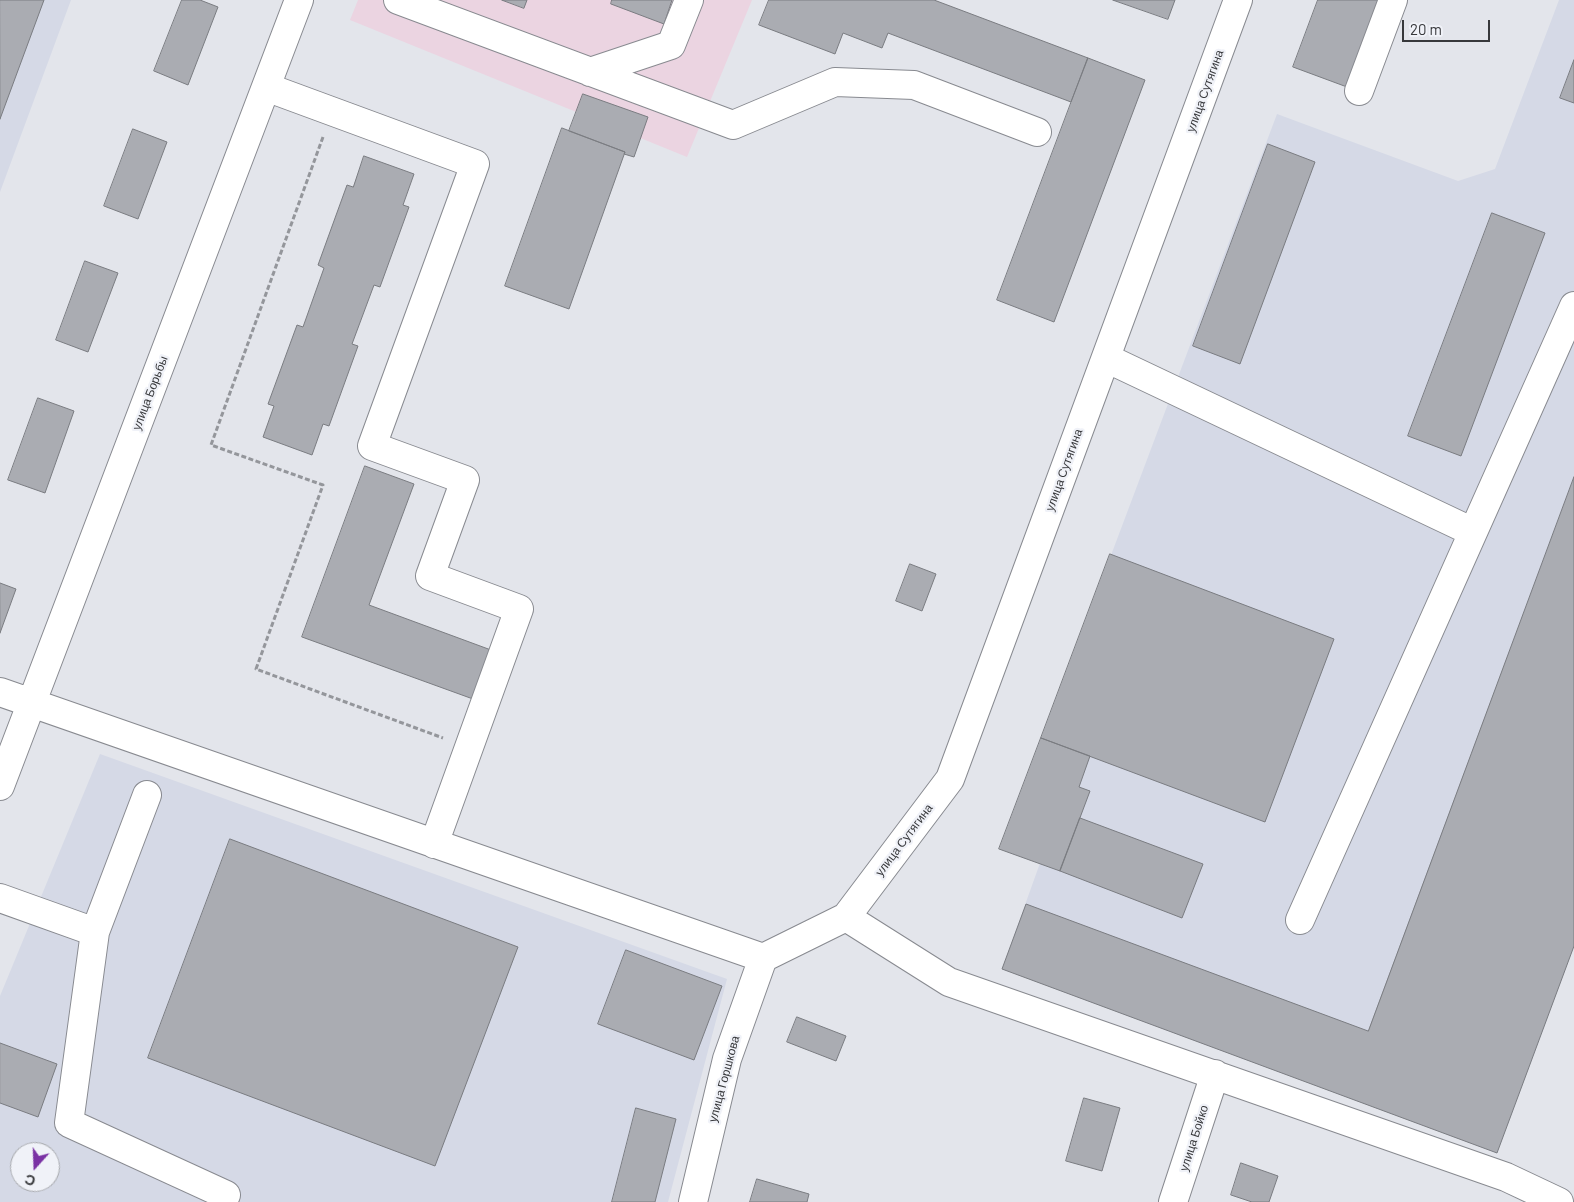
<!DOCTYPE html>
<html>
<head>
<meta charset="utf-8">
<style>
	body { margin:0 }
	#map { position:relative; width:1574px; height:1202px; overflow:hidden; background:#e3e5eb; font-family:Barlow,sans-serif }
	canvas { display:block }
	.north { position:absolute; left:10px; top:1142px; width:50px; height:50px; box-sizing:border-box; background:#f0f2f8; border:1px solid #a6a8ac; border-radius:50%; rotate:200deg; font-size:14px; font-weight:700; line-height:20px; text-align:center; color:#37383b }
	.north::after { content:''; display:block; margin:auto; width:18px; height:22px; background:#7a32a4; clip-path:polygon(50% 0,100% 100%,50% 72%,0 100%) }
	.scale { position:absolute; left:1402px; top:20px; width:88px; height:22px; box-sizing:border-box; border:2px solid #37383b; border-top:0; padding-left:6px; font-size:15px; line-height:18px; white-space:nowrap; color:#37383b; -webkit-text-stroke:4px #f0f2f8; paint-order:stroke }
</style>
</head>
<body>
<div id="map">
<canvas width="1574" height="1202"></canvas>
<div class="north">С</div>
<div class="scale">20 m</div>
</div>
<script>
const ctx = document.querySelector('canvas').getContext('2d');
ctx.lineJoin = 'round';
function paint(path, color) { ctx.fillStyle = color; ctx.fill(path, 'evenodd'); }
function trace(path, color, width, dash) { ctx.strokeStyle = color; ctx.lineWidth = width; ctx.lineCap = dash ? 'butt' : 'round'; ctx.setLineDash(dash || []); ctx.stroke(path); }
function label(font, color, halo, rows, align = 'center') {
  ctx.font = font + ' Barlow,sans-serif'; ctx.lineWidth = 4.5; ctx.setLineDash([]); ctx.textBaseline = 'middle'; ctx.strokeStyle = halo; ctx.fillStyle = color; for (const [text, x, y, turn = 0] of rows) {
    ctx.save(); ctx.translate(x, y); ctx.rotate((+turn || 0) * Math.PI / 180); ctx.textAlign = isNaN(turn) ? turn : align; if (halo) ctx.strokeText(text, 0, 0); ctx.fillText(text, 0, 0); ctx.restore();
  }
}
const built = new Path2D(`
	M0 0H71L0 192Z
	M1559 0H1574V946L1497 1153 1002 969 1044 852 1005 837 1277 114 1458 181 1495 169Z
	M100 754 727 979 668 1202H0V996ZM20 1152H50V1182H20Z`);
const education = new Path2D(`
	M358 0H752L687 157 350 20Z`);
const building = new Path2D(`
	M0 0H44L0 119Z
	M182 0H200L218 7 188 85 154 71Z
	M502 0H527L524 8Z
	M612 0H672L664 24 611 4Z
	M769 0H934L1088 58 1071 102 888 33 882 48 843 33 835 54 759 25Z
	M1113 0H1175L1168 19Z
	M1318 0H1379L1347 87 1293 67Z
	M1088 58 1145 80 1054 322 997 300Z
	M1574 60V103L1560 98Z
	M583 94 648 117 634 157 624 154 625 152 569 131Z
	M562 128 625 152 569 309 505 286Z
	M133 129 167 142 138 219 104 206Z
	M1268 144 1315 162 1240 364 1193 346Z
	M364 156 414 174 403 205 409 207 380 287 374 285 352 344 358 346 329 426 323 424 312 455 263 437 274 406 268 404 297 325 303 327 324 268 318 265 347 185 353 187Z
	M1492 213 1545 233 1461 456 1408 436Z
	M85 261 118 273 88 352 56 340Z
	M38 398 74 411 45 493 8 480Z
	M365 466 414 484 369 605 491 650 473 699 302 637Z
	M1574 477V946L1497 1153 1002 969 1026 904 1368 1031Z
	M1110 554 1334 639 1265 822 1041 738Z
	M910 564 936 574 922 611 896 601Z
	M0 583 16 589 0 633Z
	M1041 738 1090 756 1079 787 1090 791 1060 871 999 849Z
	M1080 818 1203 864 1182 918 1060 871Z
	M230 839 518 947 435 1166 148 1058Z
	M626 950 722 986 694 1060 598 1024Z
	M797 1017 846 1036 836 1061 787 1042Z
	M0 1043 57 1064 38 1117 0 1103Z
	M1084 1098 1120 1108 1102 1171 1066 1161Z
	M636 1108 676 1119 655 1202H612Z
	M1241 1163 1278 1176 1269 1202H1252L1231 1195Z
	M757 1179 809 1194 807 1202H750Z`);
const path = new Path2D(`
	M323 137 211 445 323 485 256 669 443 738`);
const minor = new Path2D(`
	M398 0 733 125 835 82 914 85 1037 132
	M590 72 671 45 689 0
	M266 87 475 164 372 446 465 480 430 576 519 609 434 844
	M1359 91 1393 0
	M1106 358 1473 532
	M0 692 763 958 846 917 949 982 1506 1177 1559 1202
	M0 786 299 0
	M0 898 95 932 147 795
	M846 917 950 779 1238 0
	M1300 920 1574 306
	M95 932 69 1123 226 1195
	M693 1202 727 1059 763 958
	M1173 1202 1215 1074`);
const streetNames = [
	["улица Сутягина",1205,91,-70],
	["улица Борьбы",150,393,-69],
	["улица Сутягина",1064,470,-70],
	["улица Сутягина",904,840,-53],
	["улица Горшкова",724,1079,-75],
	["улица Бойко",1194,1138,-72]
];
paint(built, '#d5d9e6');
paint(education, '#ebd4e1');
paint(building, '#aaacb2');
trace(building, '#7a7c81', 1);
trace(minor, '#888a90', 30);
trace(path, '#94969b', 3, [5, 2.5]);
trace(minor, '#fff', 28);
label('12px', '#37383b', '#f0f2f8', streetNames);
</script>
</body>
</html>
